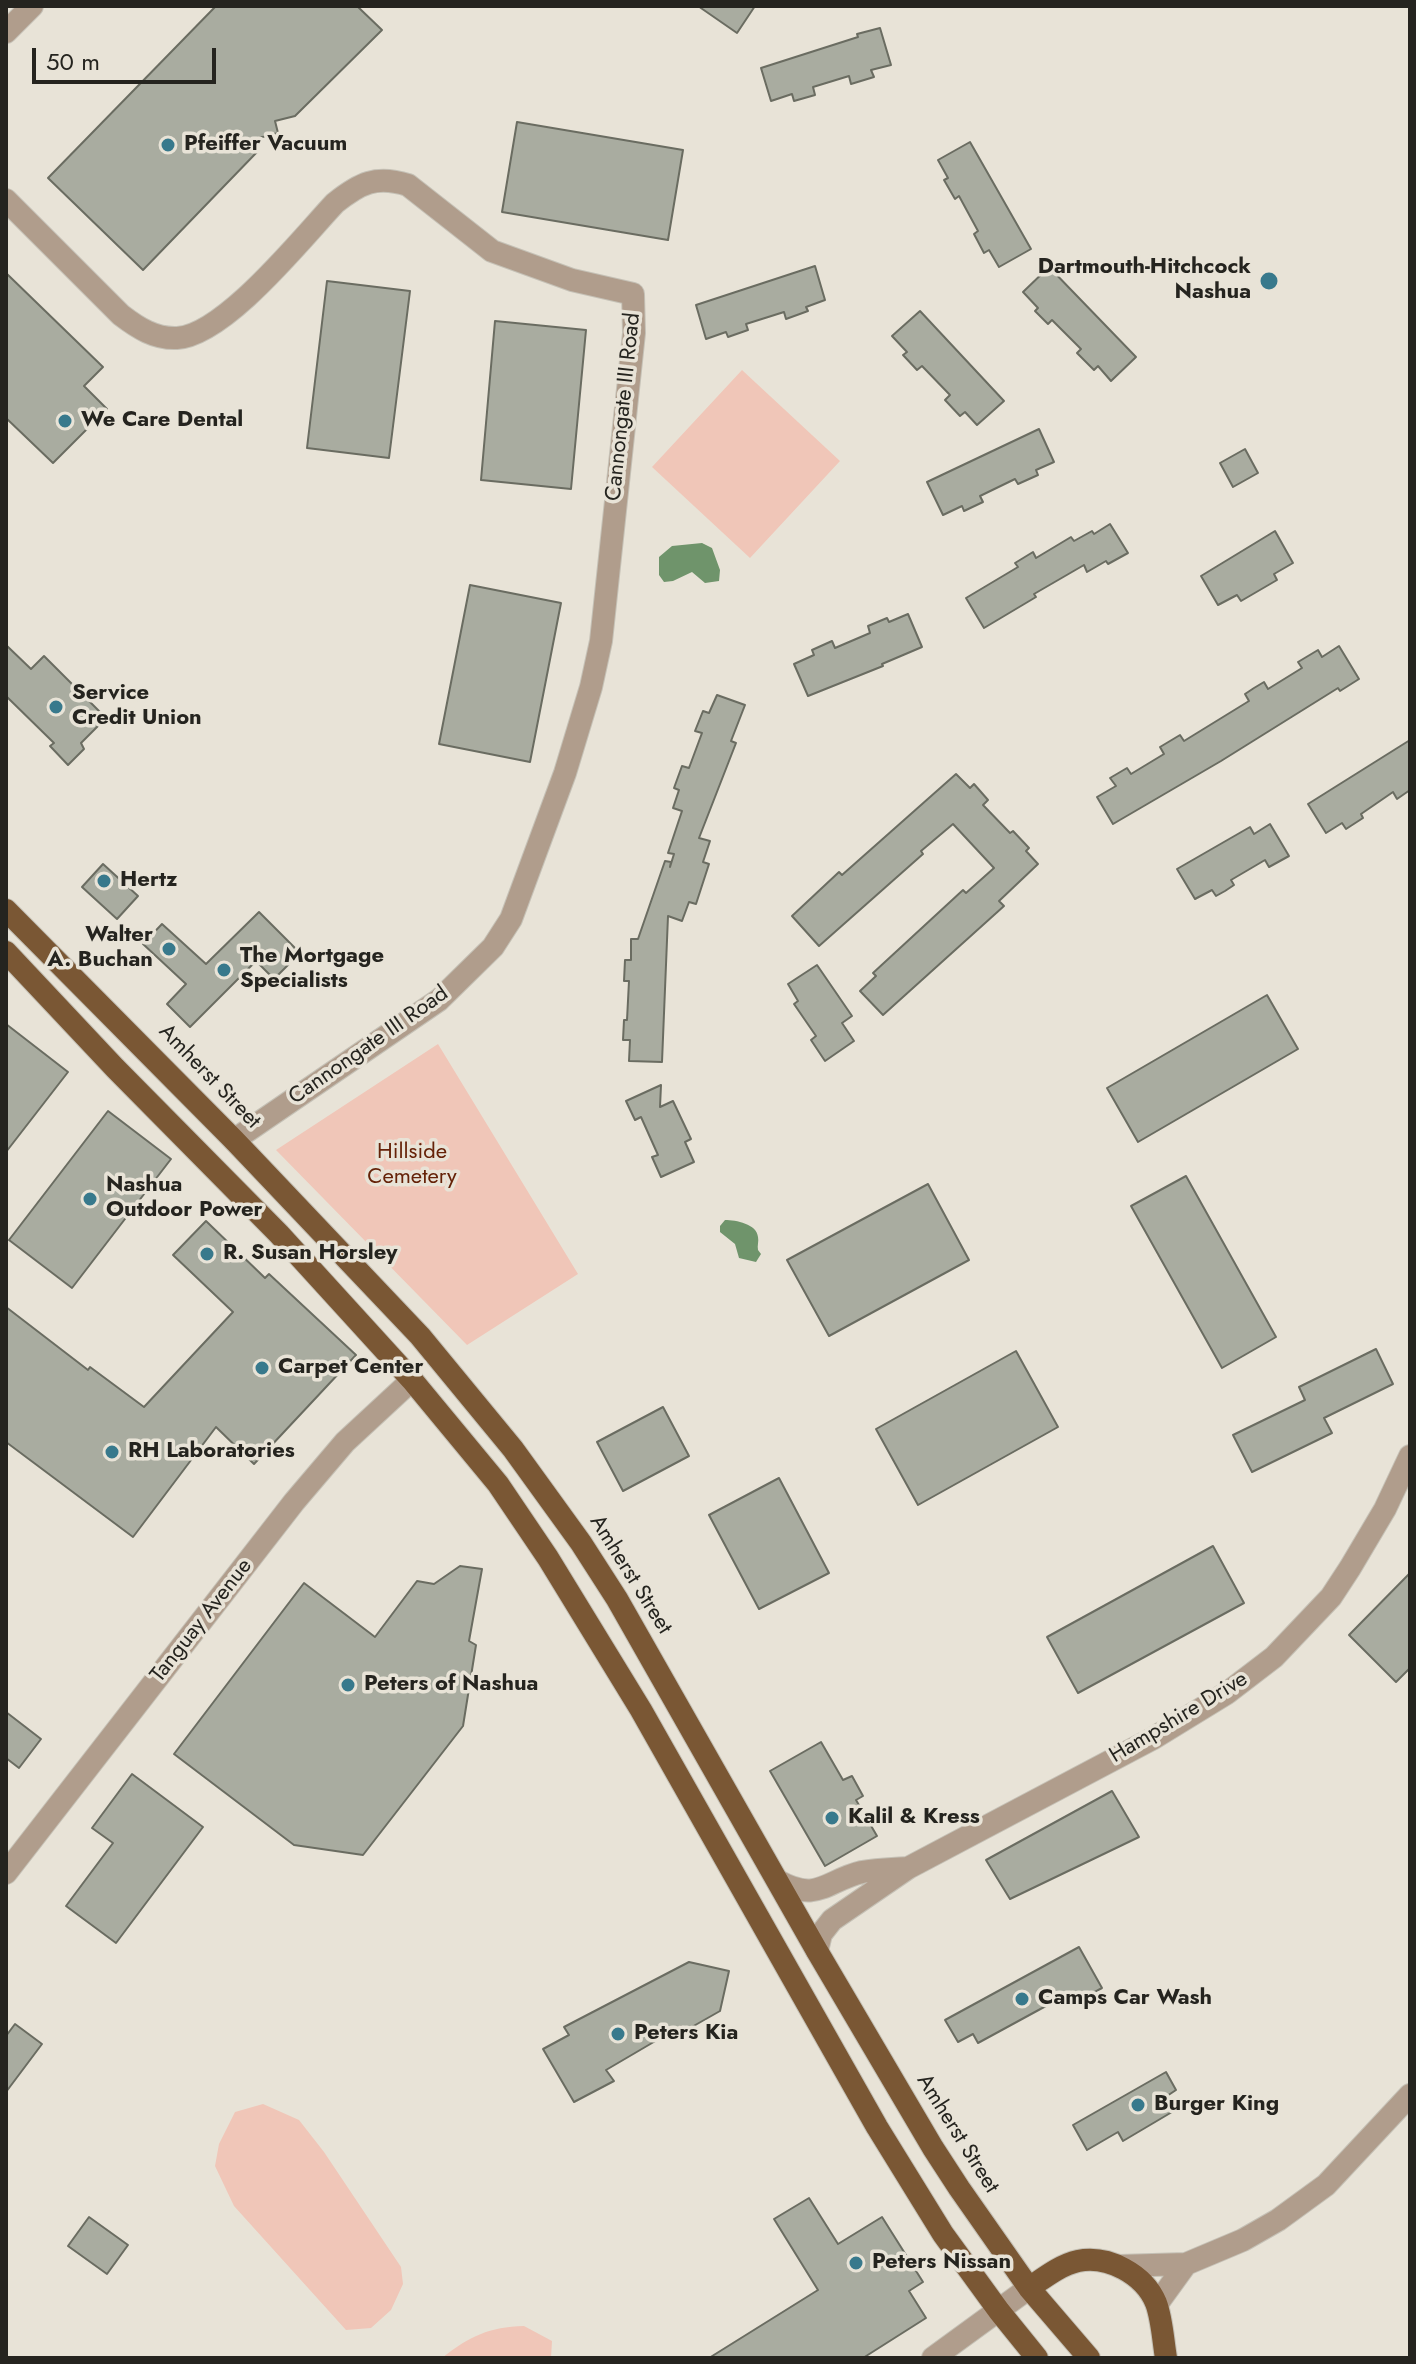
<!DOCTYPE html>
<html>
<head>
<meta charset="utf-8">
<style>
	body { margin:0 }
	#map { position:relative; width:1416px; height:2364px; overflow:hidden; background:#e8e3d7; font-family:Jost,sans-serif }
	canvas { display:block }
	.frame { position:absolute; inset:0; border:8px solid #25241f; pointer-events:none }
	.scale { position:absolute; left:32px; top:48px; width:184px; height:36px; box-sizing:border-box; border:4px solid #25241f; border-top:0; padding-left:10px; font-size:24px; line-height:28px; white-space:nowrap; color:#25241f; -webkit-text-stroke:6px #e8e3d7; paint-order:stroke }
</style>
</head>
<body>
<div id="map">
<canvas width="1416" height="2364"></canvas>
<div class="frame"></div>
<div class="scale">50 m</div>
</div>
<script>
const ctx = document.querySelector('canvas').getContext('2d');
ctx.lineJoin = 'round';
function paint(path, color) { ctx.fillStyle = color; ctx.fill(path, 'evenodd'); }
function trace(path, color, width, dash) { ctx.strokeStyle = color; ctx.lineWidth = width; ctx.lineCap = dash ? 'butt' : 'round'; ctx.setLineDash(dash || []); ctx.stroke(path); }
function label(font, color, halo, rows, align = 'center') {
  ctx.font = font + ' Jost,sans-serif'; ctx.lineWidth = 7; ctx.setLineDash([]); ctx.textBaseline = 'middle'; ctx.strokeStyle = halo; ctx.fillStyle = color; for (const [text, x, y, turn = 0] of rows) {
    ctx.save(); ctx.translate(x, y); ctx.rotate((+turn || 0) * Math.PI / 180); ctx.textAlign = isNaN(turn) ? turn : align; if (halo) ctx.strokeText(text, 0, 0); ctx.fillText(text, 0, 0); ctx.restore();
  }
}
const green = new Path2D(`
	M742 370 840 461 750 558 652 467Z
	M438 1044 578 1274 467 1345 276 1150Z
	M263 2104 299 2120 324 2152 401 2267 403 2284 391 2310 371 2328 346 2330 234 2206 215 2166 219 2144 235 2112Z
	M524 2326 552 2341 551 2358H442C470 2336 489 2327 524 2326Z`);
const water = new Path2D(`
	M702 543 712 548 720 570 719 581 705 583 692 572 673 581 664 582 659 575V557L672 546Z
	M725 1220C736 1220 757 1224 758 1237 759 1241 757 1246 758 1250L761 1254 756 1262 739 1258 735 1244 720 1232V1226Z`);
const building = new Path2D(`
	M216 6H357L382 30 295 116 275 121 278 133 247 141 258 151 143 270 48 178Z
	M698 6H755L737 33Z
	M880 28 891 65 871 70 874 77 851 84 849 76 813 87 815 95 794 101 792 94 771 101 761 68 858 37 857 34Z
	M517 122 683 150 668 240 502 212Z
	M970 142 1031 249 999 267 989 250 984 253 974 234 978 231 959 196 955 199 944 180 948 178 938 160Z
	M815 266 825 300 806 307 808 311 786 319 784 312 746 324 748 330 728 337 726 332 706 339 696 305Z
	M1049 267 1136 357 1111 381 1098 366 1094 370 1077 353 1081 349 1052 320 1048 324 1035 311 1038 308 1023 292Z
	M6 273 103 367 84 386 107 409 53 463 6 418Z
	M327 281 410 291 389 458 307 448Z
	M920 311 1004 401 977 425 965 412 960 416 945 400 950 395 922 366 917 370 903 355 907 352 892 336Z
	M495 321 586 330 571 489 481 480Z
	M1039 429 1054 462 1036 470 1038 475 1018 484 1015 479 980 496 983 502 964 511 962 506 943 515 927 482Z
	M1245 449 1258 473 1233 487 1220 463Z
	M1110 524 1128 553 1108 564 1106 561 1087 572 1084 565 1034 594 1036 597 984 628 966 598 1018 567 1015 563 1033 552 1036 558 1071 537 1074 541 1092 531 1094 534Z
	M1275 531 1293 563 1274 574 1277 580 1241 601 1237 595 1218 605 1201 576Z
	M470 585 561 603 530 762 439 744Z
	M908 614 922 647 882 664 883 666 808 696 794 664 814 655 812 650 832 641 835 648 870 633 868 626 887 618 889 622Z
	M6 645 31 669 44 656 106 718 81 743 84 749 68 765 50 746 54 743 6 696Z
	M1339 646 1359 679 1340 691 1338 688 1221 761 1113 824 1097 797 1116 786 1110 778 1127 768 1131 774 1164 754 1160 747 1180 735 1184 741 1249 701 1245 694 1254 688 1264 682 1268 689 1302 668 1298 662 1318 650 1322 657Z
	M717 695 745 705 731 741 736 743 699 838 710 841 703 862 709 864 696 904 689 902 682 921 668 916 662 1062 629 1061 630 1040H623L624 1020H627L629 981H624L625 960H631V939H638L665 861 671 862 670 867 674 854 668 853 682 811 673 808 679 790 674 788 682 766 689 768 702 733 695 731 703 711 709 713Z
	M1410 740V790L1397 799 1393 792 1361 814 1363 818 1346 829 1342 823 1326 833 1308 804Z
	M956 774 970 788 974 784 988 800 983 805 1010 833 1013 831 1029 848 1026 851 1038 864 999 901 1004 906 883 1015 860 991 876 976 873 973 963 890 966 893 994 868 953 824 921 851 923 854 819 946 792 916 839 872 842 875Z
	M1270 824 1289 856 1269 867 1265 860 1231 880 1234 885 1225 891 1216 896 1212 890 1195 899 1177 869 1250 827 1254 834Z
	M103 864 138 896 117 919 82 887Z
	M259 912 300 953 274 979 256 961 190 1027 167 1004 186 984 143 944 162 924 206 964Z
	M817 965 852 1016 842 1023 854 1041 825 1061 811 1040 816 1036 794 1004 798 1001 788 984Z
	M1267 995 1298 1049 1138 1142 1107 1088Z
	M6 1024 68 1072 6 1152Z
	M661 1085 660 1107 673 1101 691 1139 685 1142 694 1162 661 1177 652 1157 658 1155 641 1117 635 1120 626 1101Z
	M108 1111 171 1159 72 1288 9 1240Z
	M1186 1176 1276 1337 1222 1368 1131 1206Z
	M928 1184 969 1260 829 1336 787 1260Z
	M206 1221 265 1278 269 1274 356 1355 254 1464 216 1427 133 1537 6 1442V1307L88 1370 90 1367 144 1407 233 1312 173 1255Z
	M1376 1349 1393 1384 1324 1418 1332 1433 1252 1472 1233 1435 1305 1400 1299 1387Z
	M1016 1351 1058 1427 918 1505 876 1429Z
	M663 1407 689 1456 623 1491 597 1442Z
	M779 1478 829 1573 759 1609 709 1515Z
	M1213 1546 1244 1603 1078 1693 1047 1637Z
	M460 1566 482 1569 469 1641 476 1645 463 1726 363 1855 294 1845 174 1754 304 1583 375 1637 417 1581 434 1584Z
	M1410 1573V1668L1396 1682 1349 1635Z
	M6 1712 41 1739 19 1768 6 1758Z
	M821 1742 843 1780 852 1776 863 1796 856 1800 877 1836 825 1866 770 1771Z
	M132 1774 203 1827 116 1943 66 1906 113 1843 92 1828Z
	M1112 1791 1139 1837 1010 1899 986 1860Z
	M1079 1947 1102 1988 1073 2004 1068 1994 978 2043 973 2034 958 2042 945 2020Z
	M689 1962 729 1971 720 2011 683 2032 681 2026 606 2070 614 2081 574 2102 543 2049 569 2035 564 2027Z
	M15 2024 42 2044 6 2092V2036Z
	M1166 2072 1176 2090 1164 2098 1172 2112 1123 2141 1118 2132 1087 2150 1073 2125Z
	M809 2198 838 2244 882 2217 923 2282 909 2291 926 2318 863 2358H709L818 2290 774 2219Z
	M89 2217 128 2245 107 2274 68 2246Z`);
const minor = new Path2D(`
	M6 32 32 6
	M6 200 121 315C138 328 155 339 177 338 225 335 302 238 335 203 360 183 376 175 408 185L492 251 572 280 633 294 634 333 601 641 591 687 565 773 511 919 493 947 439 1000 234 1140
	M6 1873 294 1502 345 1442 412 1380
	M778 1881C818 1903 825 1881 862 1872 877 1869 892 1869 907 1868
	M817 1951 821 1934 832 1920 908 1868 1152 1739 1227 1693 1274 1657 1331 1597 1350 1568 1385 1509 1410 1456
	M1119 2266 1186 2264 1243 2240 1278 2220 1326 2185 1410 2095
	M1157 2304 1186 2264`);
const tertiary = new Path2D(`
	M933 2358 1029 2288`);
const trunk = new Path2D(`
	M6 910 234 1140 420 1336 513 1449 581 1543 617 1599 817 1951 933 2148 959 2188 1029 2288 1089 2358
	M6 952 115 1068 279 1234 412 1380 498 1484 548 1558 641 1710 877 2127 943 2234 999 2311 1037 2358
	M1029 2288C1044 2278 1060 2265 1078 2261 1108 2255 1144 2274 1156 2303 1162 2319 1163 2340 1166 2358`);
const markers = [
	[168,145,8,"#38798c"],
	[1269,281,10,"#38798c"],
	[65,421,8,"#38798c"],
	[56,707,8,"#38798c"],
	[104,881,8,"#38798c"],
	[169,949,8,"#38798c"],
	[224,970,8,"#38798c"],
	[90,1199,8,"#38798c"],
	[207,1254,8,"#38798c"],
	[262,1368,8,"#38798c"],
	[112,1452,8,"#38798c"],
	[348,1685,8,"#38798c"],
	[832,1818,8,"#38798c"],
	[1022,1999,8,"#38798c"],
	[618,2034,8,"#38798c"],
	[1138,2105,8,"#38798c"],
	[856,2263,8,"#38798c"]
];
const poiNames = [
	["Pfeiffer Vacuum",184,145],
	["Dartmouth-Hitchcock",1251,268,"right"],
	["Nashua",1251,293,"right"],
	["We Care Dental",81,421],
	["Service",72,694],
	["Credit Union",72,719],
	["Hertz",120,881],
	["Walter",153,936,"right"],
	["A. Buchan",153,961,"right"],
	["The Mortgage",240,957],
	["Specialists",240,982],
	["Nashua",106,1186],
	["Outdoor Power",106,1211],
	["R. Susan Horsley",223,1254],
	["Carpet Center",278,1368],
	["RH Laboratories",128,1452],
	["Peters of Nashua",364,1685],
	["Kalil & Kress",848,1818],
	["Camps Car Wash",1038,1999],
	["Peters Kia",634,2034],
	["Burger King",1154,2105],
	["Peters Nissan",872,2263]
];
const streetNames = [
	["Cannongate III Road",624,407,-84],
	["Cannongate III Road",369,1046,-35],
	["Amherst Street",209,1077,46],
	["Amherst Street",630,1575,58],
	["Tanguay Avenue",202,1621,-52],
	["Hampshire Drive",1179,1718,-31],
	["Amherst Street",957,2134,58]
];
const parkNames = [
	["Hillside",412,1153],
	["Cemetery",412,1178]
];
paint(green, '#f0c6b8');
paint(water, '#6f946b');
paint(building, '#a9aca0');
trace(building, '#6a6c61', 2);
trace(minor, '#c5c1b6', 24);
trace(tertiary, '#c5c1b6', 24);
trace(trunk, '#c5c1b6', 24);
trace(minor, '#b09d8c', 22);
trace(tertiary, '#b09d8c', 22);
trace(trunk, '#7a5734', 22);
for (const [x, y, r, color] of markers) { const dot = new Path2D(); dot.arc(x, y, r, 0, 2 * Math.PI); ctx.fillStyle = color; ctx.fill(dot); trace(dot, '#e8e3d7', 3); }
label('bold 22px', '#25241f', '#e8e3d7', poiNames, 'left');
label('22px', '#25241f', '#e8e3d7', streetNames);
label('22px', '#652208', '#e8e3d7', parkNames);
</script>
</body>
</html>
